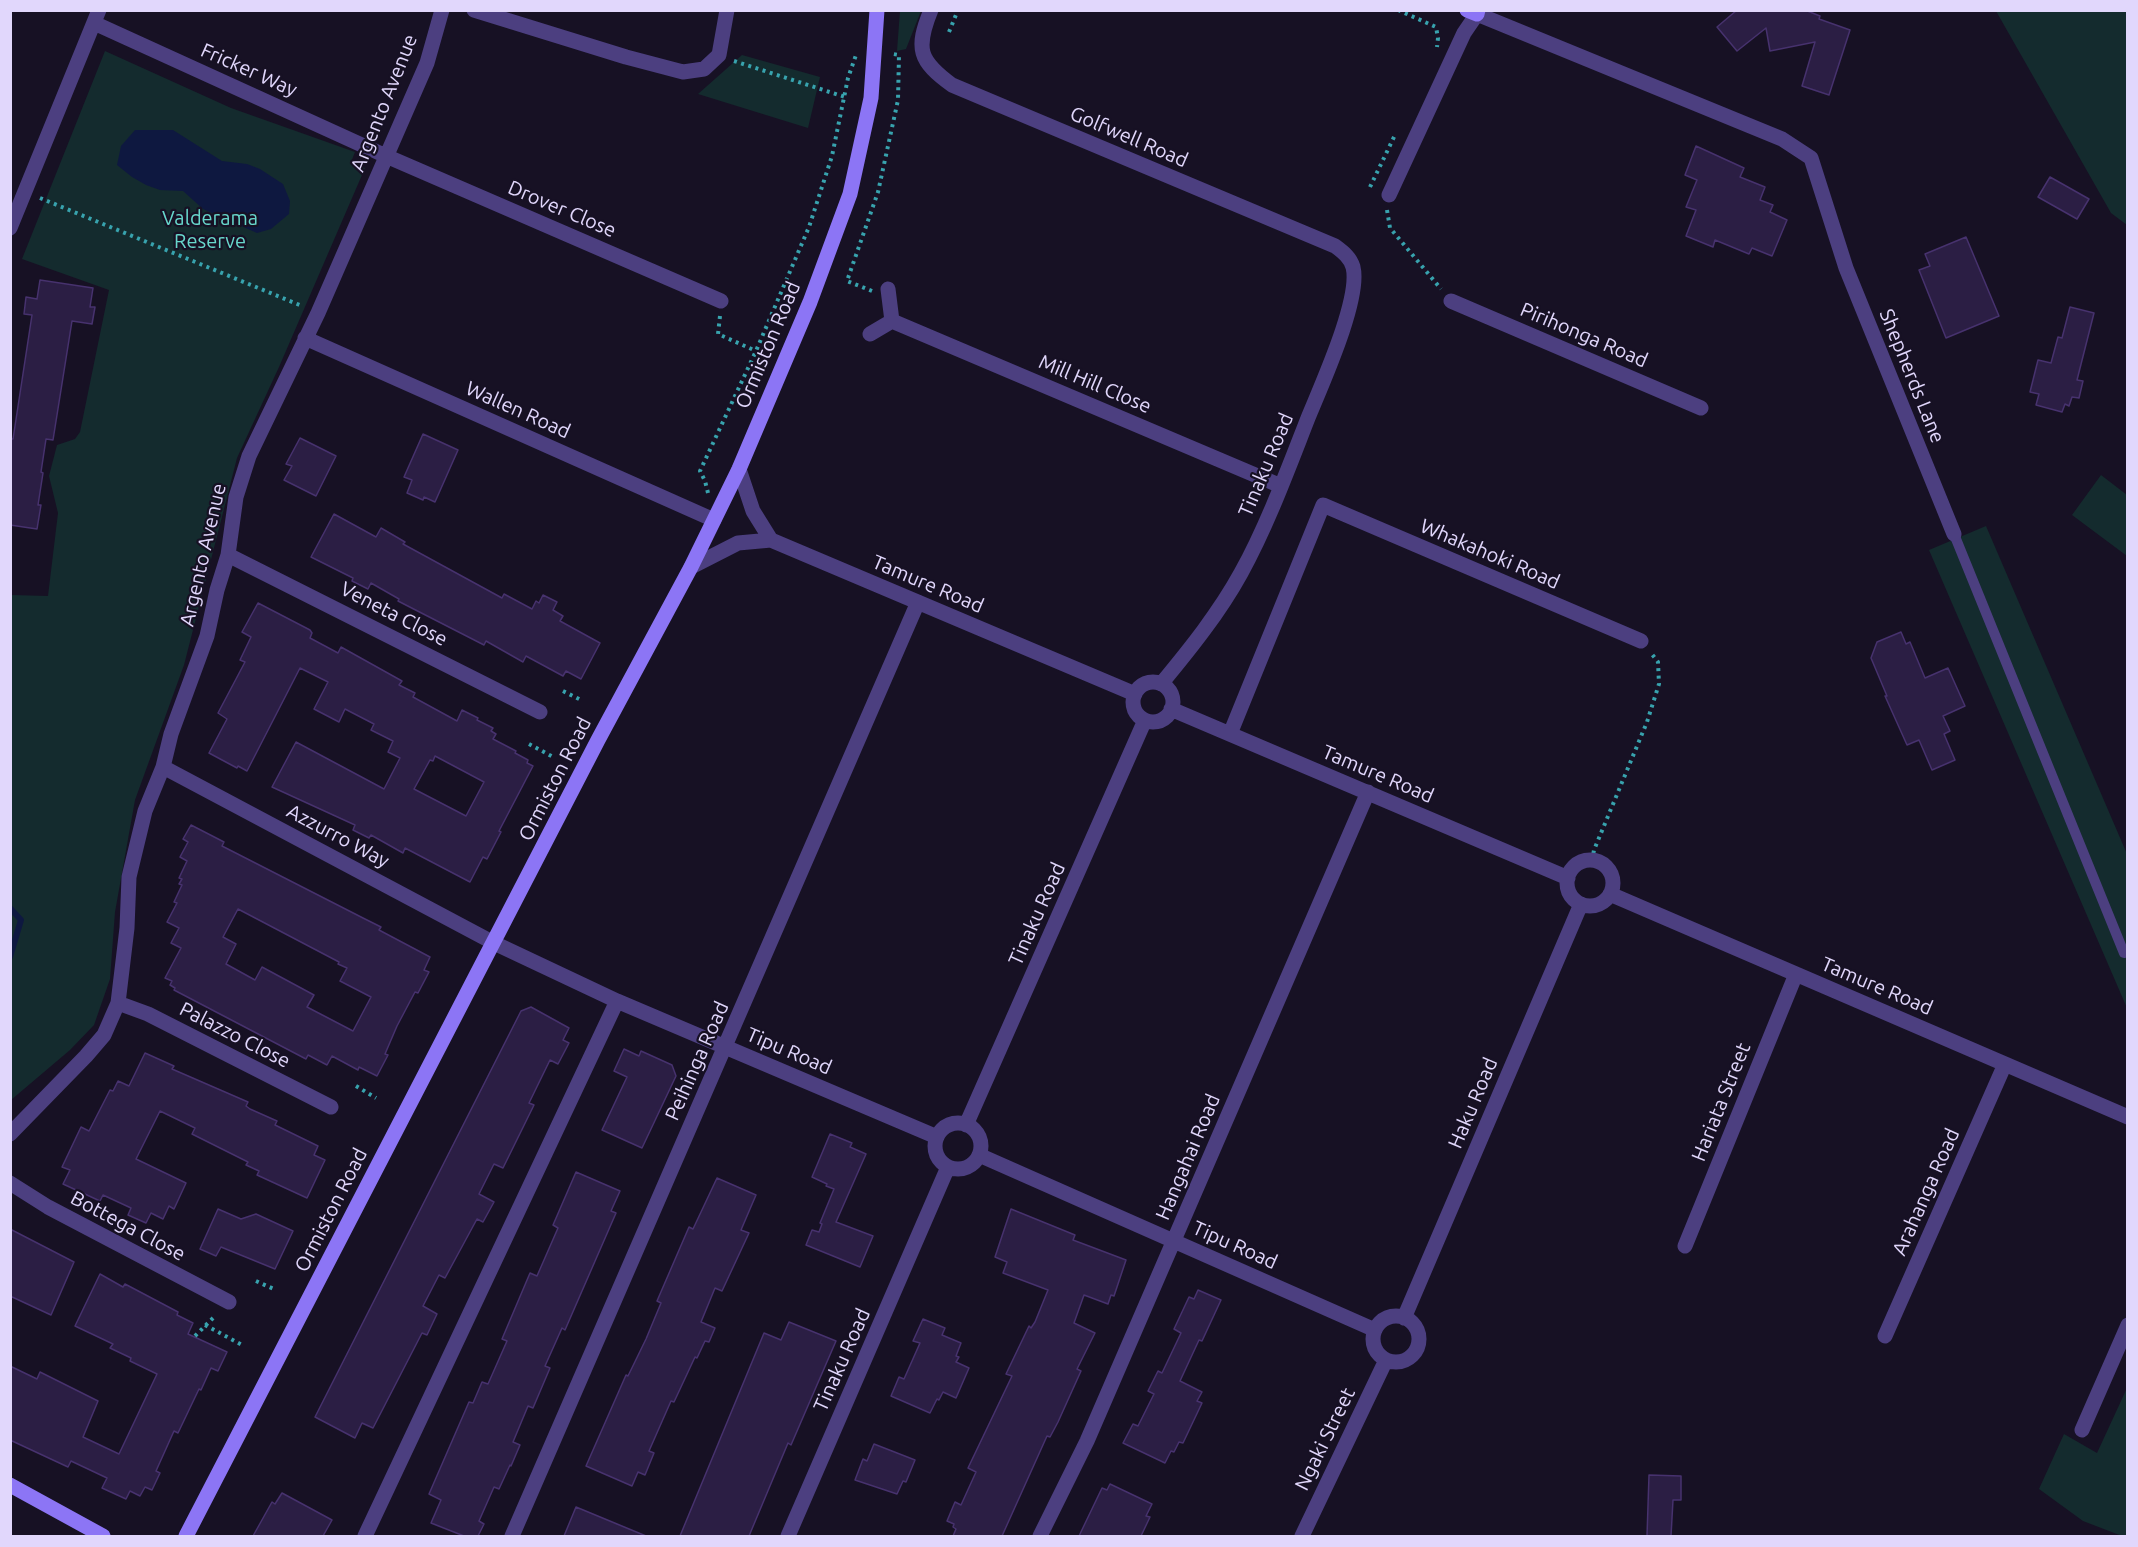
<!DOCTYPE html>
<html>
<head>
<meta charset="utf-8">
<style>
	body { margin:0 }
	#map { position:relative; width:2138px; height:1547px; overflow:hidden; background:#171124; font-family:Ubuntu,sans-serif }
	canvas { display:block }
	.frame { position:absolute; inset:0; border:12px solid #e1d7fc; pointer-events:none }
</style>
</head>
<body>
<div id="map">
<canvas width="2138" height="1547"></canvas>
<div class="frame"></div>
</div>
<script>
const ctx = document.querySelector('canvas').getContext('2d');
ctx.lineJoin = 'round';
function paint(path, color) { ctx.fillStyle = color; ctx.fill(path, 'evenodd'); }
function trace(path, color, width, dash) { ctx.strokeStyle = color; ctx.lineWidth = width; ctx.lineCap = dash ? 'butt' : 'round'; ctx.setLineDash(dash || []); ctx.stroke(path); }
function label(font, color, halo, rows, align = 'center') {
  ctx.font = font + ' Ubuntu,sans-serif'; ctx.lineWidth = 4.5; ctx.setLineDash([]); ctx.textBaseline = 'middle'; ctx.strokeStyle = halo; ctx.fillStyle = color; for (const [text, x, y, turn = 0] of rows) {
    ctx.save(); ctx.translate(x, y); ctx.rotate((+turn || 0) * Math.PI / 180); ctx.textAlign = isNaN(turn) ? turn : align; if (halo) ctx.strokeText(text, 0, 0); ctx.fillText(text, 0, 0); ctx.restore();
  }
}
const green = new Path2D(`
	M900 11H921L906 49 897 51Z
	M1996 11H2127V225L2111 213Z
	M105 51 231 108 355 152 351 162 365 168 279 367 237 458 184 665 135 800 115 912 110 979 94 1025 70 1050 11 1100V595L48 596 58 513 49 476 57 445 75 439 80 432 109 290 22 259Z
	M742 55 820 77 808 128 698 94Z
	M2101 475 2127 495V556L2072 515Z
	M1986 526 2127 854V1008L1929 550Z
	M2127 1388 2128 1536H2122L2083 1521 2039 1489 2064 1434 2097 1453Z`);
const water = new Path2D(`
	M135 130H173L222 161 247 164 260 169 283 184 290 201 289 214 271 229 257 233 203 209 183 191 160 190 146 185 132 177 117 165 121 146Z`);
const stream = new Path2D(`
	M10 908 21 920 10 957`);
const building = new Path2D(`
	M1737 10H1805L1820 16 1819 19 1850 30 1829 95 1802 86 1815 42 1770 51 1766 28 1737 51 1717 27Z
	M1696 146 1744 168 1740 177 1765 187 1760 200 1773 205 1770 212 1787 220 1772 256 1752 248 1749 254 1715 240 1713 247 1686 236 1696 210 1686 207 1697 180 1685 175Z
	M2050 177 2089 199 2077 219 2038 197Z
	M1966 237 1999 316 1946 338 1919 270 1930 266 1925 254Z
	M40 280 93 288 90 307H95L92 324 72 321 53 440 46 439 41 472 43 473 38 505H41L37 529 10 525V439H13L32 315 24 314 26 297 37 299Z
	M2070 307 2094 313 2077 380 2083 381 2079 398 2072 397 2069 406 2065 404 2062 412 2036 405 2039 394 2030 392 2038 360 2051 363 2058 337 2062 338Z
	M423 434 458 450 435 502 424 497 423 500 407 493 412 480 404 477Z
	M300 438 336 456 316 496 284 480 292 466 286 464Z
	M334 514 376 537 381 528 405 542 403 544 502 598 504 594 532 609 536 601 539 603 543 595 557 602 553 610 563 616 560 621 600 643 581 679 566 671 563 676 526 656 523 662 486 641 484 645 398 601 399 599 371 583 368 589 352 581 353 578 311 557Z
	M258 603 310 630 312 633 310 638 338 653 341 647 402 681 399 685 415 693 413 697 457 721 462 710 478 718 477 720 493 728 491 731 496 734 493 739 516 751 515 753 528 760 527 763 533 766 499 831 501 832 487 859 483 857 470 882 405 848 403 853 371 835 369 838 353 830 355 825 272 787 296 742 384 789 400 758 388 752 393 741 371 730 374 724 345 709 339 722 314 709 328 682 300 668 247 771 238 766 237 768 209 753 227 719 218 713 245 662 240 660 251 637 242 632ZM435 756 484 782 466 816 414 789 430 760 433 761Z
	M1901 632 1906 644 1910 642 1925 678 1948 668 1965 706 1943 716 1950 731 1944 734 1955 760 1932 770 1919 740 1907 745 1885 696H1887L1871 658 1877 642Z
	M191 825 224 842 222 846 363 918 381 927 379 930 430 957 424 970 429 972 418 993 415 992 397 1026 385 1054 388 1055 377 1076 359 1067 358 1070 332 1056 327 1065 308 1055 306 1059 174 990 175 988 170 985 172 981 165 978 181 948 171 943 179 928 167 922 177 903 174 902 182 885 179 884 182 879 179 878 187 861 180 857 188 842 183 839ZM238 909 339 962 338 964 347 968 340 981 371 997 353 1031 307 1007 314 995 262 967 255 980 226 964 236 944 223 937Z
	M531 1007 569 1028 563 1040 569 1043 558 1064 550 1060 529 1103 534 1105 503 1168 494 1164 479 1194 494 1202 483 1222 477 1219 445 1278 439 1275 423 1306 437 1314 427 1335 422 1333 373 1428 362 1423 355 1438 315 1417 521 1011Z
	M624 1049 639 1056 641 1051 672 1065 676 1076 642 1148 602 1130 627 1077 614 1071Z
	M145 1053 174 1066 172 1069 248 1102 246 1106 250 1109 277 1121 275 1125 318 1146 314 1155 325 1160 307 1198 257 1175 259 1171 246 1165 248 1162 192 1134 195 1128 160 1111 136 1159 186 1183 174 1209 169 1206 163 1219 151 1213 146 1223 128 1215 131 1208 103 1195 100 1201 63 1184 70 1170 62 1167 81 1127 89 1131 110 1090 113 1091 118 1081 129 1086Z
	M830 1134 852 1143 850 1147 866 1154 836 1222 873 1236 860 1267 806 1245 812 1230 819 1232 822 1224 820 1223 834 1189 826 1186 827 1184 812 1177Z
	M576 1172 620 1191 611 1211 616 1213 565 1330 562 1328 545 1366 550 1368 533 1408 528 1406 513 1442 520 1445 511 1466 510 1465 499 1489 494 1487 479 1521 484 1524 478 1536H464L431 1523 441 1500 429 1494 469 1402 473 1403 482 1382 488 1384 507 1341 502 1339 530 1273 537 1276 558 1228 553 1225Z
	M717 1178 756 1195 741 1230 749 1233 722 1291 715 1288 701 1322 715 1328 709 1342 705 1341 697 1358 695 1357 674 1402 671 1401 649 1451 654 1453 645 1475 638 1472 632 1486 586 1466 626 1375 628 1376 646 1339 661 1303 657 1301 689 1227 693 1229Z
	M218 1209 241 1219 256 1214 293 1231 275 1269 221 1247 216 1256 200 1249Z
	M1011 1209 1075 1235 1073 1240 1126 1260 1114 1296 1111 1295 1108 1304 1084 1295 1074 1323 1095 1333 1077 1369 1081 1371 1058 1422 1050 1437 1047 1436 1002 1536H953L956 1529 953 1527 954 1524 947 1521 955 1502 961 1505 976 1472 968 1468 1012 1376 1006 1374 1029 1326 1031 1328 1035 1322 1048 1290 1003 1273 1007 1262 995 1257Z
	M10 1229 74 1262 51 1315 10 1296Z
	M100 1274 123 1287 125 1284 178 1312 177 1315 193 1323 188 1334 227 1352 218 1371 211 1368 201 1390 199 1389 178 1433 174 1431 156 1471 160 1473 152 1490 145 1487 140 1496 130 1491 126 1499 102 1488 107 1478 71 1461 68 1467 10 1440V1366L37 1379 40 1372 98 1401 83 1437 119 1454 157 1374 130 1361 131 1358 110 1348 113 1344 75 1326Z
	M1198 1290 1221 1300 1202 1341 1199 1340 1180 1381 1202 1392 1197 1401 1202 1403 1183 1443 1179 1442 1174 1452 1171 1451 1165 1463 1123 1443 1133 1424 1138 1426 1154 1394 1148 1391 1158 1371 1162 1373 1181 1333 1174 1329 1189 1297 1194 1299Z
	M923 1319 945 1328 942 1335 961 1343 956 1356 959 1357 956 1362 969 1368 956 1398 943 1392 939 1400 937 1399 930 1413 891 1396 899 1377 904 1379 920 1343 913 1341Z
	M789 1322 836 1341 791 1445 788 1443 749 1536H680L764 1333 781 1340Z
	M874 1444 915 1460 906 1482 903 1481 897 1494 855 1480 863 1459 867 1461Z
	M1649 1475 1681 1476V1500H1673L1671 1536H1647Z
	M1110 1484 1152 1504 1146 1516 1150 1517 1141 1536H1079L1102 1488 1107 1490Z
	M282 1493 332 1520 323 1536H253L272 1502 275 1504Z
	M576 1507 646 1536H564Z`);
const path = new Path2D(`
	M1398 10 1436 27 1438 38 1437 47
	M949 32 958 10
	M734 61 845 97
	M1370 187 1395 135
	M40 198 302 306
	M1387 210 1390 228 1441 289
	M872 291 847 281 878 192 898 100 899 55 893 54
	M720 316 718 334 756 351
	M708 493 705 481 700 471 756 351 809 227 832 156 848 78 856 55
	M563 691 583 701
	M529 744 555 758
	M1592 861 1594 850 1647 722 1659 684 1658 662 1651 653
	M356 1086 376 1098
	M256 1281 276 1290
	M205 1325 244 1346
	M195 1336 216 1315`);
const lane = new Path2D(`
	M1954 534 2124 953`);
const street = new Path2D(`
	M474 10 626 57 683 72 704 69 719 55 727 10
	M931 10C915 49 919 61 952 85L1335 246C1343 252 1350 257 1353 267 1361 299 1321 386 1308 418 1288 469 1267 526 1241 573 1219 613 1190 649 1161 684
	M94 23 386 156 721 301
	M1389 195 1464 33 1477 14 1782 139 1811 158 1846 268 1954 534
	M10 228 99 10
	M1451 301 1701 408
	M892 321 1281 486
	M870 334 892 321 888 289
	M305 338 714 520
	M739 469 753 511 771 540
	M228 555 540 712
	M691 567 738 543 771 540 1135 694
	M1133 702a20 20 0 1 1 40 0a20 20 0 1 1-40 0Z
	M1171 709 1568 878
	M1230 734 1323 505 1641 641
	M163 767 494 943 617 1001 937 1137
	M1567 883a23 23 0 1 1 46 0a23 23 0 1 1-46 0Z
	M1610 894 2128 1117
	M118 1003 148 1014 331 1107
	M935 1146a23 23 0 1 1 46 0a23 23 0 1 1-46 0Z
	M966 1125 1145 720
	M10 1134 86 1056 104 1035 118 1003 127 928 129 877 145 811 163 767 171 734 207 636 217 590 228 555 236 497 249 456 318 313 427 63 442 10
	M979 1155 1375 1330
	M10 1183 48 1207 229 1302
	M1685 1246 1796 974
	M1373 1339a23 23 0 1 1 46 0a23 23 0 1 1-46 0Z
	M1404 1318 1581 904
	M1885 1336 2005 1064
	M2082 1430 2128 1325
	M365 1536 617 1001
	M512 1536 918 602
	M788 1536 948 1167
	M1040 1536 1087 1441 1368 792
	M1302 1536 1386 1360`);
const secondary = new Path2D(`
	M1467 10 1477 14 1478 10
	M10 1485 103 1536
	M186 1536 598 740 691 567 739 469 810 302 850 194 871 98 877 10`);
const streetNames = [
	["Fricker Way",249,70,24],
	["Argento Avenue",384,103,-68],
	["Golfwell Road",1129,137,23],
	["Drover Close",562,209,23],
	["Pirihonga Road",1584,335,23],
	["Ormiston Road",768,345,-67],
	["Shepherds Lane",1912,376,68],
	["Mill Hill Close",1095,384,23],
	["Wallen Road",518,410,24],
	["Tinaku Road",1266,465,-67],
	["Whakahoki Road",1490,554,23],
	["Argento Avenue",203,555,-77],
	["Tamure Road",928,584,23],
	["Veneta Close",394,614,27],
	["Tamure Road",1378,774,23],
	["Ormiston Road",555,779,-63],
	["Azzurro Way",338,836,28],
	["Tinaku Road",1037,914,-66],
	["Tamure Road",1877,986,23],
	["Palazzo Close",235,1035,27],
	["Tipu Road",789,1051,23],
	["Peihinga Road",697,1061,-66],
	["Hariata Street",1721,1102,-68],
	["Haku Road",1473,1103,-67],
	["Hangahai Road",1188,1157,-67],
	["Arahanga Road",1926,1192,-66],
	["Ormiston Road",331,1210,-63],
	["Bottega Close",128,1226,28],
	["Tipu Road",1235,1245,24],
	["Tinaku Road",842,1360,-66],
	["Ngaki Street",1325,1439,-64]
];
const parkNames = [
	["Valderama",210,218],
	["Reserve",210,241]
];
paint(green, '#142b2e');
paint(water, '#0e1840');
trace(stream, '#0e1840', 6);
paint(building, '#2b1e44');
trace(building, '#47326e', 1.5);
trace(path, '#38a3ae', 4, [3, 4.5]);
trace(lane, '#4c3f80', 10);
trace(street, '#4c3f80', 15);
trace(secondary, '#8c75f5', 15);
label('20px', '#e1d7fc', '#171124', streetNames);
label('20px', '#68d7cc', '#171124', parkNames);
</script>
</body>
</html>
